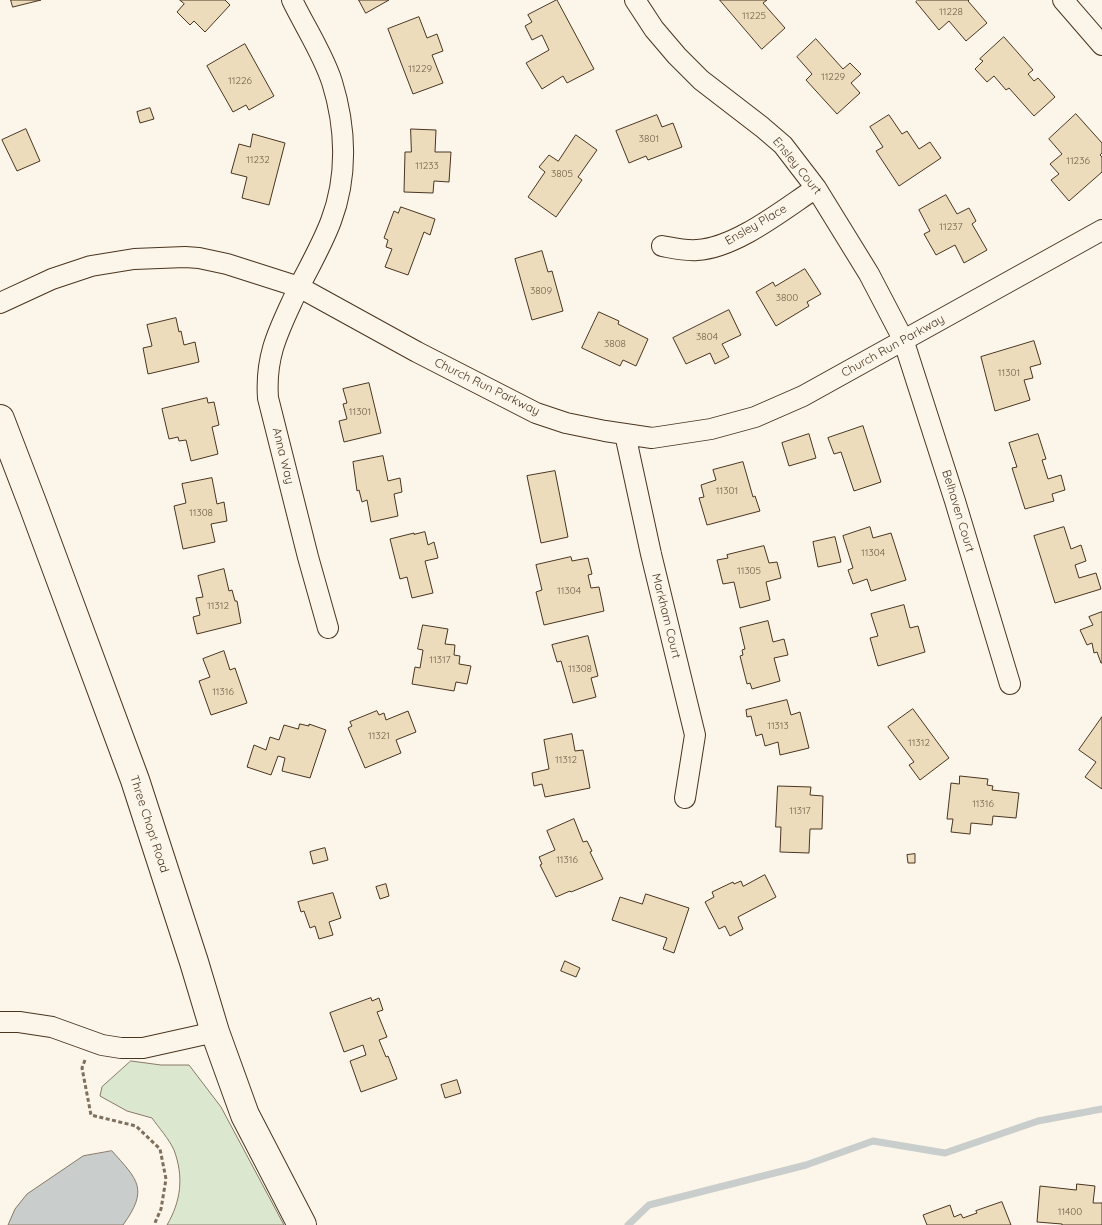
<!DOCTYPE html>
<html>
<head>
<meta charset="utf-8">
<style>
	body { margin:0 }
	canvas { display:block; background:#fbf6e9 }
</style>
</head>
<body>
<canvas width="1102" height="1225"></canvas>
<script>
const ctx = document.querySelector('canvas').getContext('2d');
ctx.lineJoin = 'round';
function paint(path, color) { ctx.fillStyle = color; ctx.fill(path, 'evenodd'); }
function trace(path, color, width, dash) { ctx.strokeStyle = color; ctx.lineWidth = width; ctx.lineCap = dash ? 'butt' : 'round'; ctx.setLineDash(dash || []); ctx.stroke(path); }
function label(font, color, halo, rows, align = 'center') {
  ctx.font = font + ' Quicksand,sans-serif'; ctx.lineWidth = 4; ctx.setLineDash([]); ctx.textBaseline = 'middle'; ctx.strokeStyle = halo; ctx.fillStyle = color; for (const [text, x, y, turn = 0] of rows) {
    ctx.save(); ctx.translate(x, y); ctx.rotate((+turn || 0) * Math.PI / 180); ctx.textAlign = isNaN(turn) ? turn : align; if (halo) ctx.strokeText(text, 0, 0); ctx.fillText(text, 0, 0); ctx.restore();
  }
}
const green = new Path2D(`
	M131 1061 161 1065H189L221 1107 284 1225H167C181 1201 184 1177 174 1150 169 1139 159 1128 152 1118L127 1111 100 1096 102 1087Z`);
const water = new Path2D(`
	M112 1151C138 1180 149 1189 123 1225H8L15 1209 27 1194 83 1156Z`);
const stream = new Path2D(`
	M628 1225 649 1205 806 1165 873 1141 945 1153 1038 1121 1102 1109`);
const building = new Path2D(`
	M11 0H41L13 7Z
	M180 0H225L230 5 205 32 194 21 190 25 177 12 184 4Z
	M359 0H389L366 13Z
	M557 0 594 69 567 83 563 76 542 89 526 63 549 50 542 35 532 40 525 26 532 22 528 15Z
	M720 0H767L763 3 785 28 762 49Z
	M918 0H969L968 1 987 23 966 41 949 21 939 30 916 2Z
	M419 17 427 38 437 34 443 51 432 55 443 83 413 94 388 29Z
	M1004 37 1033 70 1028 74 1034 81 1038 78 1055 97 1034 116 1009 88 1006 90 994 76 987 82 975 69 983 61 980 59Z
	M816 39 843 69 850 63 861 74 851 83 860 93 837 114 806 80 812 74 797 57Z
	M245 44 274 96 249 110 246 105 233 112 207 66Z
	M150 108 154 119 140 123 137 112Z
	M1076 114 1102 143V153L1100 155 1102 157V172L1069 201 1051 180 1059 174 1050 164 1062 154 1049 139Z
	M657 115 662 127 673 123 682 147 648 160 646 156 629 163 616 131Z
	M889 115 902 134 907 131 919 149 930 142 941 158 899 186 876 151 883 147 870 127Z
	M26 129 40 161 17 171 2 140Z
	M411 129 436 130 435 152H451L449 182 434 181 433 193 404 192 405 152H411Z
	M253 134 285 143 269 205 242 198 247 177 231 173 239 144 250 147Z
	M576 135 597 150 578 177 582 180 556 217 528 197 545 172 539 167 549 155 558 161Z
	M946 195 957 214 969 208 976 221 972 224 987 250 964 263 955 245 936 255 924 234 930 231 919 210Z
	M401 207 435 219 430 235 424 232 408 275 385 267 392 249 386 247 388 240 384 238 394 211 398 213Z
	M542 251 548 272 552 271 563 311 532 320 515 259Z
	M805 269 821 294 807 302 809 306 776 326 756 292 773 282 775 286Z
	M729 310 741 335 722 344 729 357 715 364 710 353 686 364 673 338Z
	M599 312 619 321 618 324 648 339 636 366 623 360 620 366 582 348Z
	M176 318 179 332 181 331 184 345 195 342 199 362 148 374 143 348 152 346 147 325Z
	M1034 341 1041 364 1030 367 1033 378 1024 380 1030 400 995 411 981 357Z
	M369 383 381 433 344 442 339 421 347 419 343 404 347 403 343 389Z
	M207 398 208 403 214 402 219 425 212 427 218 454 191 461 186 440 179 441 178 437 169 439 162 409Z
	M863 426 881 482 854 491 841 452 834 454 828 438Z
	M809 434 816 458 789 466 782 443Z
	M1038 434 1046 459 1042 460 1048 479 1061 475 1065 490 1052 494 1054 501 1025 509 1012 468 1017 467 1009 443Z
	M383 456 388 481 400 478 402 492 394 494 398 516 371 522 367 500 362 502 359 490 357 491 353 462Z
	M743 462 753 497 755 496 760 511 707 525 699 498 704 497 701 485 716 480 713 470Z
	M555 471 568 537 541 543 527 476Z
	M212 478 217 504 224 502 227 521 211 524 215 542 183 549 174 506 186 503 182 484Z
	M870 527 873 538 891 533 906 580 871 591 867 579 853 584 848 570 853 568 843 536Z
	M1064 527 1071 549 1081 545 1086 561 1075 565 1079 578 1096 573 1101 589 1055 603 1034 536Z
	M425 532 428 545 434 542 438 558 425 561 433 593 412 598 407 577 400 579 390 539 414 533V534Z
	M835 537 841 562 818 567 813 542Z
	M764 546 769 563 777 562 781 578 766 582 770 600 740 608 734 582 723 584 717 560 728 558 727 555Z
	M571 557 572 561 588 558 592 574 588 575 591 588 599 587 604 611 544 625 536 592 542 590 536 565Z
	M224 569 229 591 232 590 235 601H237L241 623 197 634 193 617 200 615 196 598 203 597 198 576Z
	M904 605 910 628 918 626 925 652 878 666 870 638 878 636 871 614Z
	M1102 612V663H1101L1097 652 1094 653 1092 643 1087 645 1080 630 1093 625 1089 617Z
	M768 621 773 642 784 639 788 655 774 658 780 681 752 689 750 683 747 684 740 656 743 655 742 650 745 649 740 628Z
	M423 625 448 629 445 644 455 645 454 655 460 656 459 664 471 666 467 684 456 682 454 691 412 684 415 667 420 668 423 650 418 649Z
	M588 636 598 676 591 678 596 697 573 703 561 661 557 662 552 645Z
	M224 651 230 670 235 668 247 703 211 715 199 681 210 677 203 659Z
	M787 700 791 715 800 712 809 748 780 755 778 742 765 746 762 734 756 736 751 716 747 717 746 710Z
	M913 709 949 758 920 780 909 765 914 762 888 727Z
	M377 711 379 715 384 713 386 720 408 711 416 732 396 740 401 753 365 768 348 728 352 726 350 722Z
	M1102 717V789L1085 777 1096 762 1079 750Z
	M300 724 309 726V724L326 730 310 778 282 771 285 758 278 756 271 775 247 767 254 745 266 750 270 737 279 740 284 725 298 729Z
	M572 734 575 751 583 750 590 788 545 797 542 784 534 786 532 773 549 769 544 740Z
	M960 776 988 779 987 785 993 786 992 790 1019 793 1016 818 993 816 992 825 971 823 970 834 951 832 953 819H947L951 783 959 784Z
	M778 786 811 787 810 795 823 796 822 829H810L809 853 780 852 781 827H776Z
	M574 819 583 842 587 841 592 851 590 852 603 879 571 892 570 891 556 897 540 865 542 864 539 857 555 850 547 831Z
	M325 848 328 860 313 864 310 852Z
	M915 854V863H908L907 855Z
	M765 875 776 897 738 917 743 929 730 936 725 926 719 929 705 902 714 897 712 892 733 882 734 884 741 881 743 886Z
	M386 884 389 896 380 899 376 887Z
	M333 893 341 918 329 922 333 935 319 939 315 926 310 928 304 911 301 912 298 902Z
	M646 894 689 908 674 953 663 949 667 938 612 920 620 897 642 904Z
	M565 961 580 968 576 977 561 971Z
	M371 998 372 1001 379 998 383 1010 377 1012 387 1037 379 1040 386 1057 388 1056 397 1079 361 1092 350 1061 366 1055 363 1045 344 1052 330 1013Z
	M457 1080 461 1093 445 1098 441 1085Z
	M1077 1184 1095 1186 1093 1203H1102V1225H1062V1224L1037 1222 1040 1186 1076 1190Z
	M1002 1202 1011 1225H927L923 1215 950 1205 954 1217 961 1214 963 1218 977 1213 976 1211Z`);
const path = new Path2D(`
	M85 1060 82 1068 91 1115 136 1126 160 1149 166 1179 161 1209 154 1225`);
const minor = new Path2D(`
	M292 0C305 27 323 54 332 82 346 127 348 176 331 221 322 245 308 269 296 293 279 330 265 355 268 398L308 557 328 628
	M635 0 654 29 677 56 701 80 762 127 783 145 816 188 869 274 903 339 955 501 1010 684
	M1063 0 1102 45
	M662 246C673 248 685 251 697 250 736 248 784 209 816 188
	M0 303 52 279 91 266 134 259 185 257 199 258 227 264 299 287 417 352 536 413 566 423 605 431 652 438 711 429 755 417 803 396 1102 230
	M625 434 651 554 695 735 685 798
	M0 1022H19L52 1027 102 1045 121 1048H143L215 1032`);
const secondary = new Path2D(`
	M0 419 33 505 135 780 194 962 215 1032 245 1115 302 1225`);
const numberNames = [
	["11228",951,12],
	["11225",754,16],
	["11229",420,69],
	["11229",833,77],
	["11226",240,81],
	["3801",649,139],
	["11232",258,160],
	["11236",1078,161],
	["11233",427,166],
	["3805",562,174],
	["11237",951,227],
	["3809",541,291],
	["3800",787,298],
	["3804",707,337],
	["3808",615,344],
	["11301",1009,373],
	["11301",360,412],
	["11301",727,491],
	["11308",201,513],
	["11304",873,553],
	["11305",749,571],
	["11304",569,591],
	["11312",218,606],
	["11317",440,660],
	["11308",580,669],
	["11316",223,692],
	["11313",778,726],
	["11321",379,736],
	["11312",919,743],
	["11312",566,760],
	["11316",983,804],
	["11317",800,811],
	["11316",567,860],
	["11400",1070,1212]
];
const streetNames = [
	["Ensley Court",797,166,51],
	["Ensley Place",756,225,-30],
	["Church Run Parkway",893,346,-29],
	["Church Run Parkway",487,387,26],
	["Anna Way",283,456,76],
	["Belhaven Court",958,511,73],
	["Markham Court",666,616,76],
	["Three Chopt Road",149,824,72]
];
paint(green, '#dce7d0');
trace(green, '#887966', 1);
paint(water, '#c9cecd');
trace(water, '#887966', 1);
trace(stream, '#c9cecd', 7);
paint(building, '#ecdcbc');
trace(building, '#4a3520', 1);
trace(minor, '#4a3520', 22);
trace(secondary, '#4a3520', 30);
trace(path, '#7f6f5c', 3, [4, 2.5]);
trace(minor, '#fbf6e9', 20);
trace(secondary, '#fbf6e9', 28);
label('10px', '#725f47', null, numberNames);
label('12px', '#4a3520', '#fbf6e9', streetNames);
</script>
</body>
</html>
